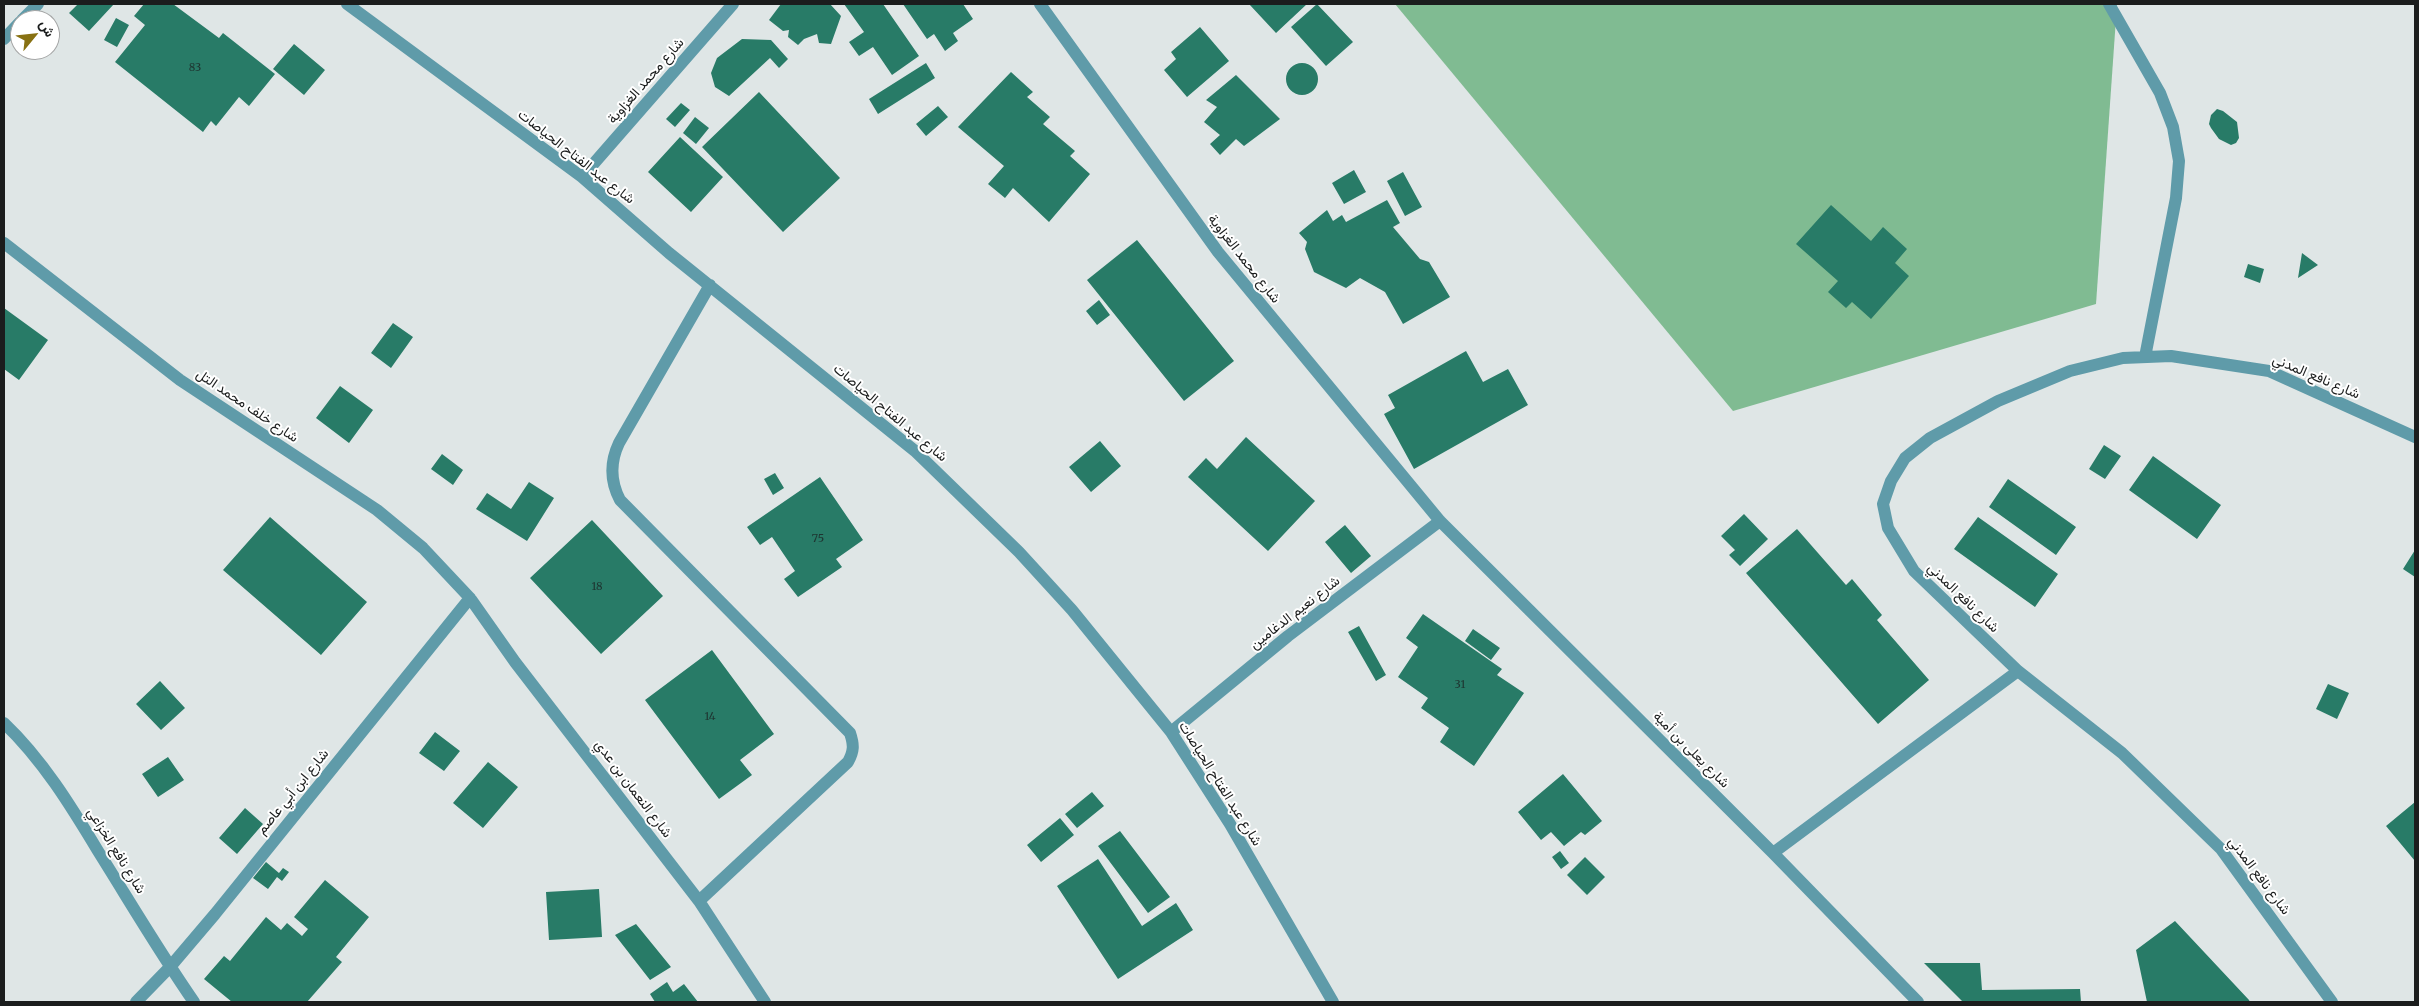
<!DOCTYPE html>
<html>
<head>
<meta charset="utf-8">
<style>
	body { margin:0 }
	#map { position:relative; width:2419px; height:1006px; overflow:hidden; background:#dfe6e6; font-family:Merriweather,Vazirmatn,serif }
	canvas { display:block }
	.frame { position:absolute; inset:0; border:5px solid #1b1d1d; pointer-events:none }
	.north { position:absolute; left:10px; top:10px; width:50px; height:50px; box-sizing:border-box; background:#fff; border:1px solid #a4a5a5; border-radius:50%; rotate:62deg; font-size:14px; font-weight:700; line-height:20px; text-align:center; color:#1b1d1d }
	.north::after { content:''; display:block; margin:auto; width:18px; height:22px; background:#887112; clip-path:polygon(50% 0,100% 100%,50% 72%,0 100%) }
</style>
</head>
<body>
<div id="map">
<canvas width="2419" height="1006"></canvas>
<div class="frame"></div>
<div class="north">ش</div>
</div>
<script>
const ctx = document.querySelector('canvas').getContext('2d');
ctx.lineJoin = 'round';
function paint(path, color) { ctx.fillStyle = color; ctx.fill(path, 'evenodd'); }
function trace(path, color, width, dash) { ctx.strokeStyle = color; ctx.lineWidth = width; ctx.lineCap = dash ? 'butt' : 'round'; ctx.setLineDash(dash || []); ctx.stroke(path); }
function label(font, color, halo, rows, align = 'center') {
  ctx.font = font + ' Merriweather,Vazirmatn,serif'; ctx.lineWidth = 4; ctx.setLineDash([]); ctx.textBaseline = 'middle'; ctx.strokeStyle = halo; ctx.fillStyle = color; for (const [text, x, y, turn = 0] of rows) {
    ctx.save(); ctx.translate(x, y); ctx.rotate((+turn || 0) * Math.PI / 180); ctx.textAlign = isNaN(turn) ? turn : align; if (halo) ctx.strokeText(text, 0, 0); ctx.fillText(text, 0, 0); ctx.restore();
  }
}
const forest = new Path2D(`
	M1395 4H2117L2096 304 1733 411Z`);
const building = new Path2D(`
	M78 4H114L89 31 69 13Z
	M144 4H173L219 38 223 33 275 74 249 106 239 97 216 126 211 121 203 132 115 62 145 25 134 16Z
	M781 4H830L841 16 831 44 819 43 817 34 804 39 798 45 788 37 789 30 783 31 769 20Z
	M844 4H883L919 56 892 75 873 47 859 56 849 42 864 32Z
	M903 4H963L973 19 953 33 958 41 945 51 934 34 927 39Z
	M1249 4H1307L1276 33Z
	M1317 4 1353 42 1326 66 1291 27Z
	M116 18 129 25 117 47 104 40Z
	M1200 27 1229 61 1187 97 1164 70 1176 59 1171 52Z
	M742 39 771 40 788 59 779 68 770 58 729 96 715 87 711 73 717 58Z
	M294 44 325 70 304 95 273 69Z
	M1286 79a16 16 0 1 1 32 0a16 16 0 1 1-32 0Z
	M926 63 935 78 878 114 869 99Z
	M1011 72 1033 92 1027 97 1050 117 1043 124 1075 151 1070 156 1090 174 1049 222 1013 188 1005 198 988 184 1004 166 958 127Z
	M1236 75 1280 119 1244 146 1236 139 1220 155 1210 144 1220 135 1204 122 1217 107 1206 100Z
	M759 92 840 178 783 232 702 147Z
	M681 103 690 110 675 127 666 119Z
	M938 106 948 117 926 136 916 124Z
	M2217 109 2223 111 2237 122 2239 138 2236 143 2231 145 2219 139 2211 128 2209 124 2211 115Z
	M695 117 709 128 696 144 683 133Z
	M680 137 723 177 691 212 648 172Z
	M1354 170 1366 192 1344 204 1332 183Z
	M1403 172 1422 207 1405 216 1387 181Z
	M1387 200 1400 223 1393 227 1420 259 1429 262 1450 297 1403 324 1385 292 1360 278 1346 288 1314 272 1305 249 1307 242 1299 233 1327 210 1333 221 1342 215 1346 222Z
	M1831 205 1871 241 1883 227 1907 249 1895 263 1909 276 1871 319 1852 302 1846 308 1828 292 1838 281 1796 244Z
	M1137 240 1234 361 1184 401 1087 280Z
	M2302 253 2318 265 2298 278Z
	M2248 264 2264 269 2260 283 2244 277Z
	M1099 300 1110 315 1097 325 1086 311Z
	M4 308 48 340 19 380 4 369Z
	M393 323 413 337 391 368 371 353Z
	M1466 351 1483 382 1508 369 1528 405 1414 469 1384 414 1395 408 1388 395Z
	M340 386 373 410 349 443 316 418Z
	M1246 437 1315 501 1268 551 1188 477 1206 458 1217 469Z
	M1100 441 1121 466 1091 492 1069 467Z
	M2104 445 2121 456 2105 479 2089 469Z
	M442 454 463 470 453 485 431 469Z
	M2153 456 2221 505 2197 539 2129 490Z
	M775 473 784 488 773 495 764 479Z
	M820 477 863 540 836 559 842 567 798 597 784 579 795 571 772 537 760 545 747 527Z
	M2008 479 2076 527 2056 555 1989 507Z
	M529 482 554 498 527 541 476 509 487 493 511 509Z
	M1744 514 1768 539 1740 566 1729 555 1735 550 1721 536Z
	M270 517 367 602 321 655 223 570Z
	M1978 517 2058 574 2035 607 1954 549Z
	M592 520 663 596 601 654 530 578Z
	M1345 525 1371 556 1351 573 1325 542Z
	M1797 529 1846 585 1852 579 1882 615 1877 620 1929 680 1878 724 1746 573Z
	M2415 550V577L2403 569Z
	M1423 614 1502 669 1497 675 1524 693 1474 766 1440 742 1449 728 1421 708 1428 698 1398 677 1418 647 1406 638Z
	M1359 626 1386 675 1376 681 1348 632Z
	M1473 629 1500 648 1491 660 1465 641Z
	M712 650 774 734 740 760 752 775 719 799 645 700Z
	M160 681 185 708 161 730 136 704Z
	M2328 684 2349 693 2337 719 2316 709Z
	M435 732 460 751 444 771 419 753Z
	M168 757 184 780 158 797 142 774Z
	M488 762 518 787 483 828 453 803Z
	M1563 774 1602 821 1585 835 1581 832 1564 846 1551 832 1541 840 1518 812Z
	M1092 792 1104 806 1077 828 1065 814Z
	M2415 802V861L2386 826Z
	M245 808 263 824 237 854 219 838Z
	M1060 818 1074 835 1041 862 1027 845Z
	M1120 831 1170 897 1148 913 1098 846Z
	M1560 851 1569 863 1561 869 1552 857Z
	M1585 857 1605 877 1587 895 1567 875Z
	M1098 859 1142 926 1176 903 1193 930 1118 979 1057 886Z
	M266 862 279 873 283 868 289 872 282 881 277 877 268 889 253 878Z
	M325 880 369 917 336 957 342 962 307 1002H232L204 979 224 956 230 961 266 917 281 930 287 923 302 936 308 929 294 917Z
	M599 889 602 937 549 940 546 892Z
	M2175 921 2249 1000 2250 1002H2147L2136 950Z
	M636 924 671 967 650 980 615 935Z
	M1924 963H1980L1982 990 2080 989 2081 1002H1963Z
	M667 982 673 992 684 984 698 1002H655L650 994Z`);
const street = new Path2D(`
	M347 4 582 177 669 253 915 451 1019 552 1072 610 1171 732 1230 824 1333 1002
	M1040 4 1218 252 1440 521 1773 853 1918 1002
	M2109 4 2160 93 2173 127 2179 161 2176 198 2145 357
	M22 20 38 4
	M4 39 20 22
	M582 177 733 4
	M4 243 180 380 377 510 423 548 470 598 515 662 699 901 765 1002
	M4 723C42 759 71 806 98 851 130 902 160 953 194 1002
	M1171 732 1288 636 1440 521
	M1773 853 2018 671
	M699 901 848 762C854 751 854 745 850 733L620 500C610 481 610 462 619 443L710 285
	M136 1002 170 967 215 914 470 598
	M2332 1002 2221 849 2122 753 2018 671 1914 571 1888 528 1883 504 1891 481 1905 458 1930 438 1998 401 2070 371 2123 358 2171 356 2269 371 2415 437`);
const numberNames = [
	["83",195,68],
	["75",818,539],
	["18",597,587],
	["31",1460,685],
	["14",710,717]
];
const streetNames = [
	["شارع محمد الغزاوية",646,81,-49],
	["شارع عبد الفتاح الحياصات",576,157,38],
	["شارع محمد الغزاوية",1244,259,52],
	["شارع نافع المدني",2316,377,23],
	["شارع خلف محمد التل",247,406,34],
	["شارع عبد الفتاح الحياصات",890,413,40],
	["شارع نافع المدني",1963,598,44],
	["شارع نعيم الدغامين",1295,613,-38],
	["شارع يعلى بن أمية",1691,750,45],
	["شارع عبد الفتاح الحياصات",1220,784,58],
	["شارع النعمان بن عدي",633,789,53],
	["شارع ابن أبي عاصم",293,792,-51],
	["شارع نافع الخزاعي",116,851,58],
	["شارع نافع المدني",2259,876,53]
];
paint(forest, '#80bb92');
paint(building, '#287b67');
trace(street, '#5f9ba9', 12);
label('11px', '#1e3430', null, numberNames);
label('14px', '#1b1d1d', '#fff', streetNames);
</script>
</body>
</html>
